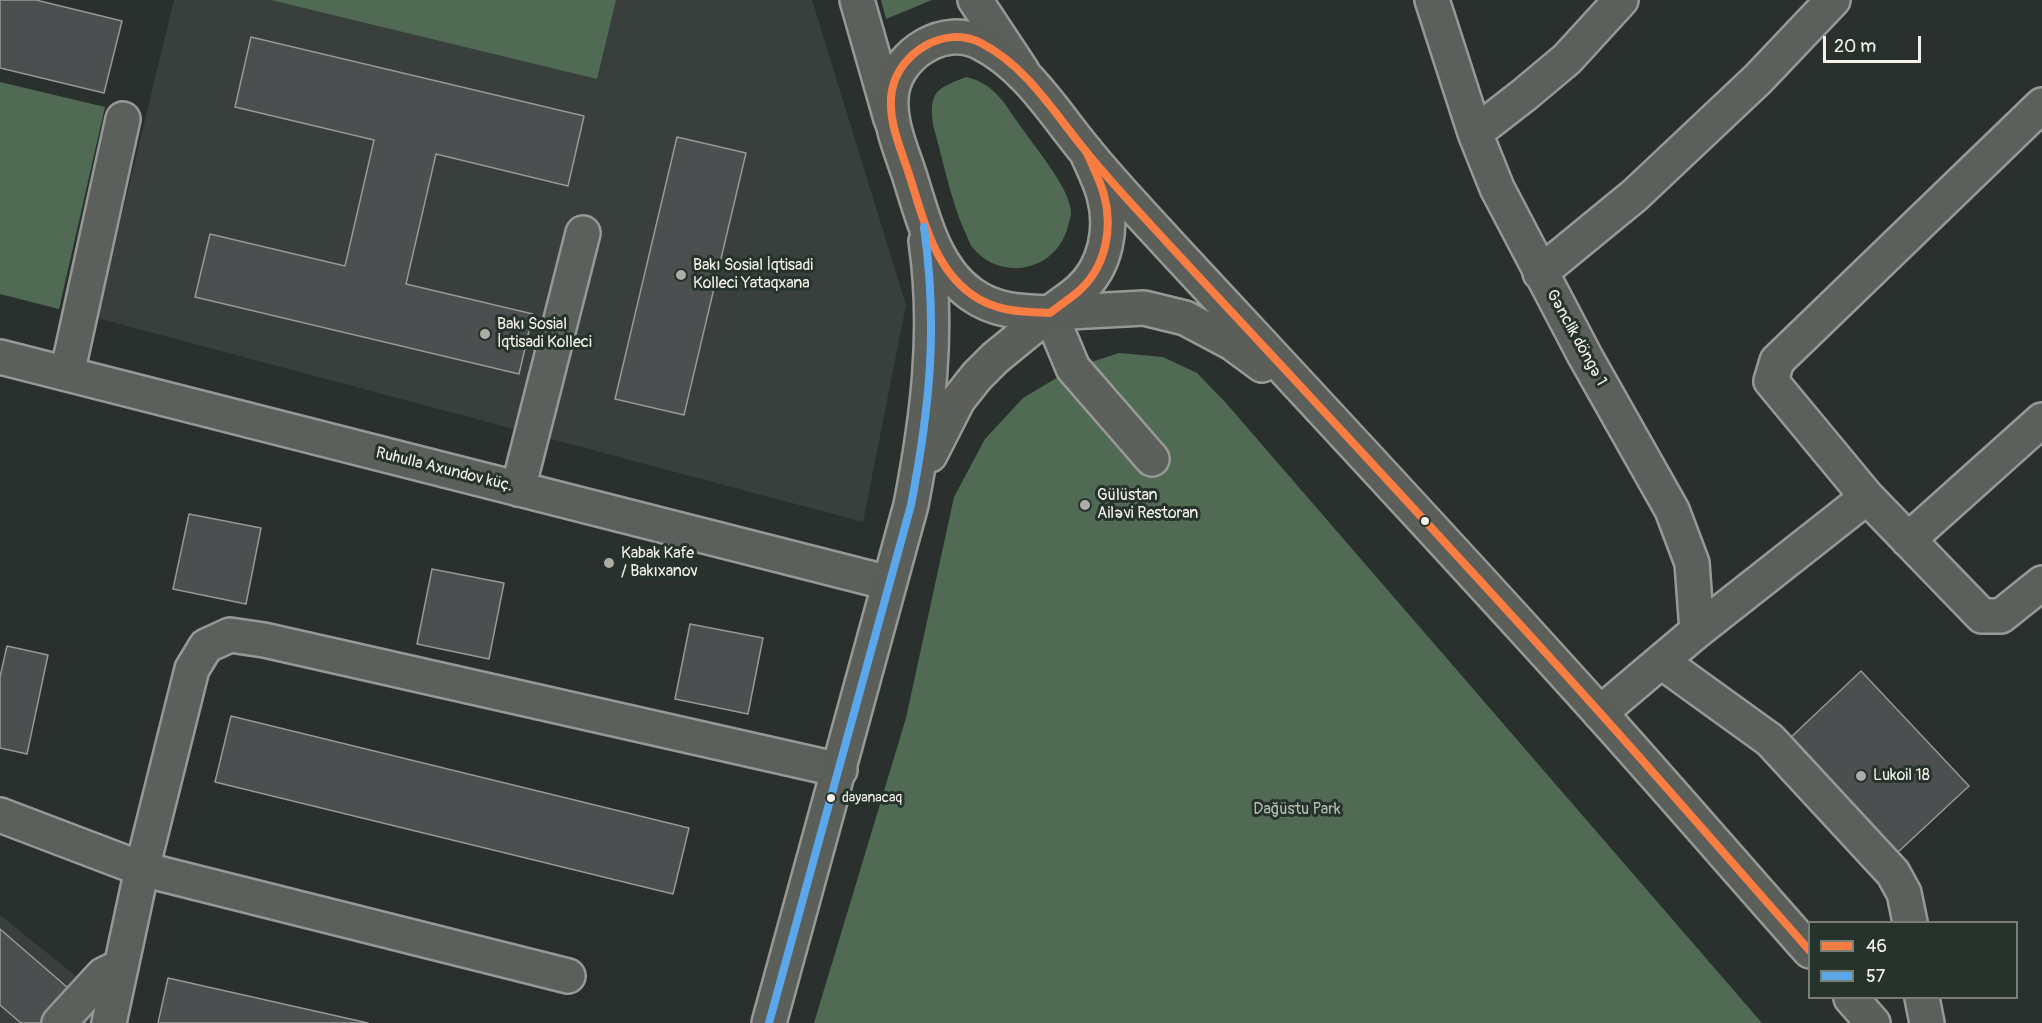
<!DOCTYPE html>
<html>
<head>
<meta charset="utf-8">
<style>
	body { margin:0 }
	#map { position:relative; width:2042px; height:1023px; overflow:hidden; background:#29302d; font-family:Pangolin,sans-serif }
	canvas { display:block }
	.legend { position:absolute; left:1808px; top:921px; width:210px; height:78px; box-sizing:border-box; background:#26332d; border:2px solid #787f78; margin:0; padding:8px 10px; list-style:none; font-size:18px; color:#f4f1e8 }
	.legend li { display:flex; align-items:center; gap:12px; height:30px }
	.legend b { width:30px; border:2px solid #787f78 }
	.scale { position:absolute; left:1823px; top:36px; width:98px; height:27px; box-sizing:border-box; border:3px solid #f4f1e8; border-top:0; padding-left:8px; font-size:18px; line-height:21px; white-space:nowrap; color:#f4f1e8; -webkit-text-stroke:4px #26332d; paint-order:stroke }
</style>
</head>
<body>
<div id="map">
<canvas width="2042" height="1023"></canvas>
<ul class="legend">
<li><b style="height:8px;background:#f77d43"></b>46</li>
<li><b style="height:8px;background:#5aa8eb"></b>57</li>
</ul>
<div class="scale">20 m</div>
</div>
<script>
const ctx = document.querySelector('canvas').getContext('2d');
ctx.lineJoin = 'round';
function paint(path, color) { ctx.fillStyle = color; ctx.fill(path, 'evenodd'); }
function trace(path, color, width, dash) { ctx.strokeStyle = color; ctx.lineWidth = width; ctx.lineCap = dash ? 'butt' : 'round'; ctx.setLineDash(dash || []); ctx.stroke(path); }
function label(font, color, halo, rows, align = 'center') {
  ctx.font = font + ' Pangolin,sans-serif'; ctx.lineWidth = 6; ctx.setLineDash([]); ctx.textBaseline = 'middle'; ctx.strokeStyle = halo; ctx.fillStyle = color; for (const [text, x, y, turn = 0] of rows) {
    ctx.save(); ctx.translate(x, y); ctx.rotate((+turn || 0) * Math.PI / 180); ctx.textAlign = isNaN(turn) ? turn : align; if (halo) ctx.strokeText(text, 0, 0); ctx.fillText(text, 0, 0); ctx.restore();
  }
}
const built = new Path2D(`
	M174 0H812L906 305 863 522 97 318Z
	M0 915 102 997 95 1023H0Z`);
const green = new Path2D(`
	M271 0H616L597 79Z
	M881 0H932L886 19Z
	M966 77C997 84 1006 107 1024 131 1037 150 1071 190 1071 213 1071 217 1069 222 1068 226 1057 271 1001 283 972 247 969 243 967 235 964 230 950 197 943 160 933 125 929 91 936 89 966 77Z
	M0 82 105 107 59 309 0 294Z
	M1119 353 1163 357 1197 373 1226 403 1762 1023H814L906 718 954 497 985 439 1023 398 1073 368Z`);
const building = new Path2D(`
	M0 0H36L122 21 104 93 0 68Z
	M251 37 584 116 568 186 436 154 406 284 533 314 519 374 195 297 210 234 345 266 374 140 235 107Z
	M677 137 746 153 684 415 615 399Z
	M189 514 261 528 246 604 173 589Z
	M432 569 504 583 489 659 417 644Z
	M690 624 763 638 748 714 675 699Z
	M7 646 48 655 27 754 0 748V677Z
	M1861 671 1969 786 1897 853 1789 739Z
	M231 716 689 828 673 894 215 782Z
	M0 929 75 994 49 1023H21L0 1005Z
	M168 978 368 1023H158Z`);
const minor = new Path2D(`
	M857 0 891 119
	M975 0 1022 71
	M1432 0 1475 133 1497 188 1585 356 1672 510 1692 563 1697 631 1600 713
	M2042 105 1777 361 1771 381 1867 497 1982 616H2001L2042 583
	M1475 133 1524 95 1567 59 1621 0
	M1540 273 1635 195 1758 79 1833 0
	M1050 313 1073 368 1152 459
	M0 357 889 583
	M67 374 123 119
	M518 489 583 233
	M1908 540 2042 420
	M1697 631 1867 497
	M1662 662 1770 740 1893 873 1904 893 1910 922
	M0 815 142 869 568 976
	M1922 998 1927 1023
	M59 1023 103 975 121 966
	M109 1023 142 869 192 669 206 646 230 635 264 640 840 770`);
const major = new Path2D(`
	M1086 151C1092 165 1100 180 1104 195 1113 228 1106 266 1080 290 1071 298 1060 305 1050 313 1022 312 996 312 971 294 932 266 922 213 908 171 899 145 887 117 892 90 899 53 945 24 981 43 1026 66 1053 111 1084 149 1112 184 1143 216 1173 249 1316 403 1460 557 1601 714 1671 792 1740 872 1810 951
	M930 455 958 400 977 376 995 358 1050 313 1144 308 1185 318 1232 343 1262 365
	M1851 998 1873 1023
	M769 1023 911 505C928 417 939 330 926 241`);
const bus1 = new Path2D(`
	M1086 151C1092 165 1100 180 1104 195 1113 228 1106 266 1080 290 1071 298 1060 305 1050 313 1022 312 996 312 971 294 932 266 922 213 908 171 899 145 887 117 892 90 899 53 945 24 981 43 1026 66 1053 111 1084 149 1112 184 1143 216 1173 249 1316 403 1460 557 1601 714 1671 792 1740 872 1810 951`);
const bus2 = new Path2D(`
	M769 1023 911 505C930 407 938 326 924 227`);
const markers = [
	[681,275,6,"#adada7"],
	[485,334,6,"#adada7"],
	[1085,505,6,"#adada7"],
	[1425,521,5,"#f4f1e8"],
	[609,563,6,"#adada7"],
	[1861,776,6,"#adada7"],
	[831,798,5,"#f4f1e8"]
];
const busNames = [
	["dayanacaq",842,798]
];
const poiNames = [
	["Bakı Sosial İqtisadi",693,266],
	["Kolleci Yataqxana",693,284],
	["Bakı Sosial",497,325],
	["İqtisadi Kolleci",497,343],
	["Gülüstan",1097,496],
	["Ailəvi Restoran",1097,514],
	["Kabak Kafe",621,554],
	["/ Bakıxanov",621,572],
	["Lukoil 18",1873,776]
];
const streetNames = [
	["Gənclik döngə 1",1576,338,61],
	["Ruhulla Axundov küç.",444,470,14]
];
const parkNames = [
	["Dağüstu Park",1297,810]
];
paint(built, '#383f3d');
paint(green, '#506a54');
paint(building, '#4c4e4f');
trace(building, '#969996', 1.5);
trace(minor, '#969996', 38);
trace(major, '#969996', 38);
trace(minor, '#5c605c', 33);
trace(major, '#5c5e59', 33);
trace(bus1, '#f77d43', 8);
trace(bus2, '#5aa8eb', 8);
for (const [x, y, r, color] of markers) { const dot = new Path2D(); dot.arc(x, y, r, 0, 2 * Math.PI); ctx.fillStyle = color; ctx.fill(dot); trace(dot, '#26332d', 2); }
label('14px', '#f4f1e8', '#26332d', busNames, 'left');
label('16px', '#f4f1e8', '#26332d', poiNames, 'left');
label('16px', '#f4f1e8', '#26332d', streetNames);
label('16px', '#b5bfaf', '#26332d', parkNames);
</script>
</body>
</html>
